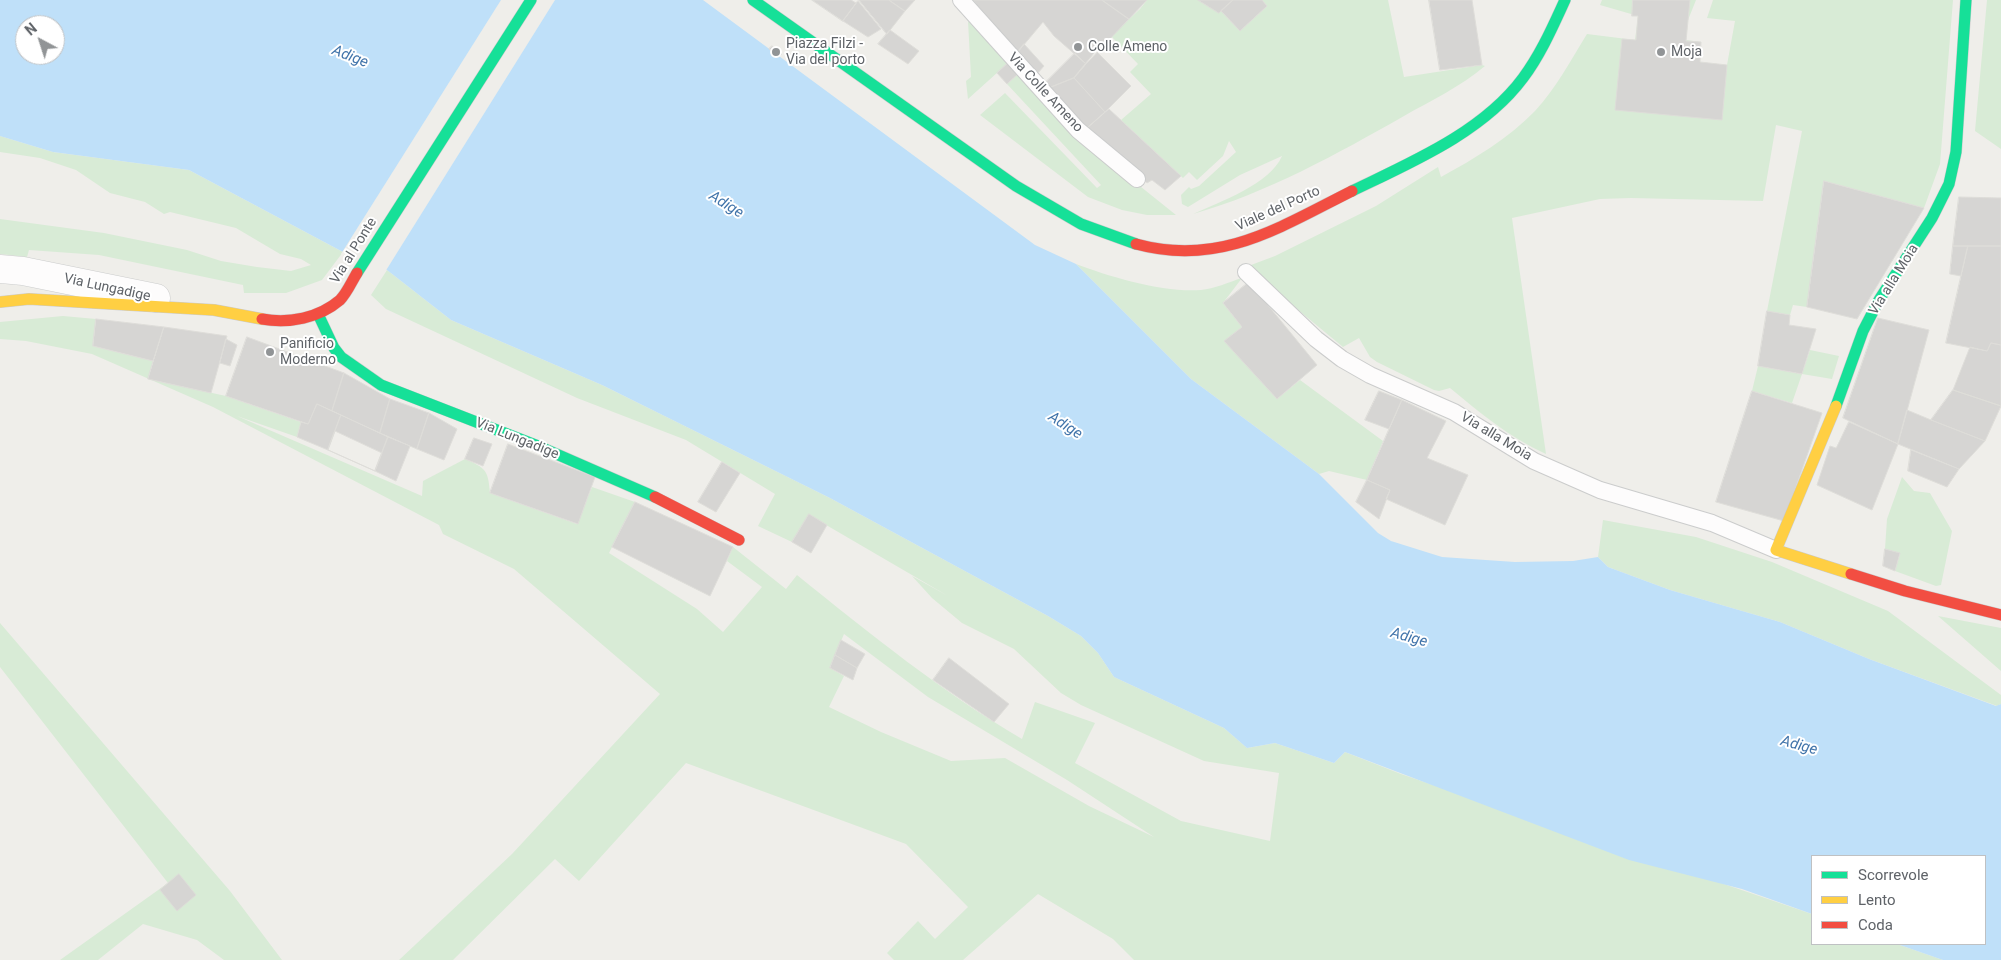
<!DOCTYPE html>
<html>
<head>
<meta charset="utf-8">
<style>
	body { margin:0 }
	#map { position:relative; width:2001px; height:960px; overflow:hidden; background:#efeeea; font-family:Roboto,sans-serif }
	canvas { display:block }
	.legend { position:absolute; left:1811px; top:855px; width:175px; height:90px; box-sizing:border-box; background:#fff; border:1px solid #bfc1c3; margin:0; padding:6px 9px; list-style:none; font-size:15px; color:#5f6368 }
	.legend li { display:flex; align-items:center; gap:10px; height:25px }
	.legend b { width:25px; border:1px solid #bfc1c3 }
	.north { position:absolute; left:15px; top:15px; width:50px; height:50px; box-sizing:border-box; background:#fff; border:1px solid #bfc1c3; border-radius:50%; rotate:320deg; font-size:14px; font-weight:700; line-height:20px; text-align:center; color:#5f6368 }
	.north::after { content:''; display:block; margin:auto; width:18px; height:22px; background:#919496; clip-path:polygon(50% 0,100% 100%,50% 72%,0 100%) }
</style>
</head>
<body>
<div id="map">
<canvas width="2001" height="960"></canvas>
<ul class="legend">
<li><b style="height:6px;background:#16e098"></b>Scorrevole</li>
<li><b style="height:6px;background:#ffcf43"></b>Lento</li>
<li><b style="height:6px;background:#f24e42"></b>Coda</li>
</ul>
<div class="north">N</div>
</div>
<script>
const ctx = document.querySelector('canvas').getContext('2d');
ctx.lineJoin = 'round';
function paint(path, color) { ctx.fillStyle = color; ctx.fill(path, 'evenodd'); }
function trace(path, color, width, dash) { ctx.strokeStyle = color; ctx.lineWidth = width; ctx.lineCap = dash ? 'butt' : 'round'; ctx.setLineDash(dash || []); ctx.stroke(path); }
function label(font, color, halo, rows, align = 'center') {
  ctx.font = font + ' Roboto,sans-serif'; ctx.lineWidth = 4; ctx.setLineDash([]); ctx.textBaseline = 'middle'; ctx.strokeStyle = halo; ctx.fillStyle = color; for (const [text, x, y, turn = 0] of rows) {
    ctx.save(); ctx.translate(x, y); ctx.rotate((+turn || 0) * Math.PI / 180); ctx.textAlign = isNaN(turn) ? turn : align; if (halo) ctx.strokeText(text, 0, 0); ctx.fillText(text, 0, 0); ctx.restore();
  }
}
const green = new Path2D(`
	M1147 0H1198L1219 12 1221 11 1240 31 1267 6 1262 0H1388L1404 77 1482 65 1485 66C1460 87 1432 100 1404 116 1337 154 1267 193 1193 214 1220 202 1270 184 1282 156L1240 175 1188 207 1182 204 1181 195 1189 187 1191 189 1199 186 1236 152 1229 141 1223 156 1197 180 1189 172 1183 178 1121 120 1151 94 1130 72 1138 64 1111 36 1140 9Z
	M1602 0H1696L1688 20 1686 40 1701 42 1700 62 1727 65 1735 21 1707 18 1713 0H1953L1940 164 1924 208 1824 181 1807 307 1793 305 1790 315 1767 311 1802 131 1776 125 1763 201 1631 198 1600 199 1512 218 1546 454C1510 438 1479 412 1450 388L1439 391 1434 390 1377 362 1370 357 1359 338 1343 347 1280 295 1251 265 1275 256 1376 206 1438 167 1441 177C1474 159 1509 138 1535 111 1556 88 1571 60 1587 34L1635 40 1638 16 1600 5Z
	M1987 0H2001V149L1975 131Z
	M968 21 1008 63 968 99 966 81 971 77Z
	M1018 74 1070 130 1176 215H1147L1122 210 1088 197 980 115 1005 93 1097 188 1101 185 1007 84Z
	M0 136 53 152 189 170 343 252 322 280 286 293H244L243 285 99 255 29 250 27 257 0 254V219L104 233 187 250 221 261 257 267 291 271 311 265 301 259 280 254 236 228 170 212 164 214 145 202 110 193 76 170 40 158 0 152Z
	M1076 264C1110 277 1165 293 1201 290 1214 289 1229 282 1242 278L1223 303 1242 327 1225 341 1277 399 1300 380 1383 441 1367 480 1329 471 1319 474 1191 379Z
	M387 270 451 320 602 385 830 498 1048 616 1081 636 1098 653 1114 677 1224 728 1247 748 1275 743 1334 763 1345 752 1401 774 1812 914V944H1897L1943 960H1134L1113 939 1038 894 963 960H894L887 953 918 921 935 939 968 907 906 844 686 763 579 881 555 859 453 960H399L512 854 660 694 514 569 443 534 439 525 213 407 92 354 26 341 0 339V322L63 316 96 319 93 346 153 361 148 379 226 396 301 422 297 437 237 416 422 496 423 481 465 459C486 468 488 470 490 493L577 524 592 487 635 502 609 553 697 609 723 632 762 587 727 561 733 547 786 589 797 575C869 633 942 692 1022 739L1035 702 1095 723 1075 763 1181 821 1270 841 1279 773 1204 761 1081 705 1061 693 1014 649 962 623 932 598 912 576 948 596 809 515 792 542 758 526 775 494 686 440 577 398 386 309 371 295ZM844 634 928 697 1067 780 1154 837 1089 806 1005 758 951 761 881 732 829 707 844 676 830 668Z
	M1810 350 1839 356 1832 379 1802 374 1792 403 1752 391 1758 366 1802 374Z
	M1902 477 1914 491 1930 493 1952 531 1941 585 1936 586 1895 571 1900 554 1885 549 1887 519Z
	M1603 520 1696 537 1772 562 1888 611 2001 695V704L1997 706 1869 659 1780 622 1670 590 1608 567 1598 557Z
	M1938 616 2001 628V671Z
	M0 623 230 891 282 960H224L197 940 143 924 98 960H60L168 883 0 667Z`);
const water = new Path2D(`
	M0 0H703L1035 245 1076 264 1191 379 1319 474 1378 533 1391 541 1442 557 1515 562 1573 561 1598 557 1608 567 1670 590 1780 622 1869 659 1996 706 2001 704V960H1943L1897 944H1985V856H1812V914L1742 889 1629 860 1345 752 1334 763 1275 743 1247 748 1224 728 1114 677 1098 653 1081 636 1048 616 830 498 602 385 451 320 387 270 343 252 189 170 53 152 0 136ZM25 25H55V55H25Z`);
const pier = new Path2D(`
	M501 0H555L385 272 341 254Z`);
const building = new Path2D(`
	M812 0H851L856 3 843 21Z
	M859 0H889L905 11 887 34Z
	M889 0H915L905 11Z
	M973 0H1102L1129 19 1086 64 1054 36 1043 22 1017 53Z
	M1102 0H1147L1129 19Z
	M1198 0H1233L1219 13Z
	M1233 0H1262L1267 6 1240 31 1221 11Z
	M1429 0H1472L1482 65 1440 70Z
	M1633 0H1690L1686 41 1701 42 1700 62 1727 65 1722 120 1615 110 1622 39 1636 40 1638 16H1632Z
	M858 1 881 29 868 37 843 21Z
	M890 30 919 51 908 64 878 44Z
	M1024 44 1044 66 1037 74 1017 53Z
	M772 46 782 54 779 57 769 49Z
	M1096 51 1131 86 1105 112 1074 78Z
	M1075 53 1086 64 1074 78 1049 88 1045 83Z
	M1008 63 1018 74 1007 84 997 73Z
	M1074 78 1105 112 1085 130 1049 88Z
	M1109 109 1181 176 1165 190 1152 180 1147 183 1085 130Z
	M1824 181 1924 208 1857 319 1807 307Z
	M1959 197 2001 198V246H1953Z
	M1953 246H1968L1961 276 1950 274Z
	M1968 246H2001V345L1991 343 1987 351 1946 343Z
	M1249 282 1317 365 1277 399 1224 341 1242 327 1223 303Z
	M1767 311 1790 315 1789 325 1816 329 1802 374 1758 366Z
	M1878 318 1929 330 1898 444 1843 418Z
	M96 319 164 327 153 361 93 346Z
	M164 327 227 336 211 393 148 379Z
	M247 337 344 373 332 411 317 404 308 424 226 396Z
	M226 339 237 345 230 366 220 363Z
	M1991 343 2001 345V406L1953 390 1970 347 1987 351Z
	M344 373 390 399 380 433 332 411Z
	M1953 390 2001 406 1985 441 1931 420Z
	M1379 391 1402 400 1389 429 1365 420Z
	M1752 391 1822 413 1784 521 1716 502Z
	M390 399 429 413 417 449 380 433Z
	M1402 400 1446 421 1427 458 1468 475 1445 525 1386 499 1390 490 1367 480Z
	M317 404 341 415 328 450 297 437 301 422 308 424Z
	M1907 410 1931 420 1985 441 1959 469 1898 444Z
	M429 413 457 429 444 460 417 449Z
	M341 415 388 437 375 471 328 450Z
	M1849 422 1898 444 1872 510 1817 485 1830 446 1836 448Z
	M335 431 382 453 375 471 328 450Z
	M388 437 410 446 396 481 375 471Z
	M474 438 492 444 483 466 465 459Z
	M508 444 595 477 578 524 490 493Z
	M1911 450 1959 469 1947 487 1908 471Z
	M722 462 740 473 716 512 698 502Z
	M1367 480 1390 490 1379 519 1356 502Z
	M635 502 733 547 710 596 612 547Z
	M809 514 827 525 811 553 792 542Z
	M1885 549 1900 553 1895 571 1883 566Z
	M841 640 865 654 857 668 835 655Z
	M835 655 857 668 853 680 830 668Z
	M949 658 1009 704 994 722 933 680Z
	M179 874 196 895 177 911 160 890Z`);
const lane = new Path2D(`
	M961 0 1078 130 1137 179
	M1246 272 1316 339 1342 359 1370 375 1454 412 1534 461 1600 490 1712 523 1776 550`);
const street = new Path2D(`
	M0 269 23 271 156 298`);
const fast = new Path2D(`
	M753 0 1016 186 1081 224 1136 244
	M1352 191C1412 162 1483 132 1523 78 1541 54 1553 26 1565 0
	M357 273 531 0
	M318 314 334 348 341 357 381 385 538 446 655 497
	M1836 406 1863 331 1879 300 1932 218 1949 184 1956 152 1966 0`);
const slow = new Path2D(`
	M0 302 29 299 214 310 262 319
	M1836 406 1776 550 1851 574`);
const jam = new Path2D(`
	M1136 244C1220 267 1280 227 1352 191
	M262 319C289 324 319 318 340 300 347 293 352 281 357 273
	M655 497 739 540
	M1851 574 1905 591 2001 615`);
const markers = [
	[1078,47,5,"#919496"],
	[776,52,5,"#919496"],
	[1661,52,5,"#919496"],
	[270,352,5,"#919496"]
];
const poiNames = [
	["Piazza Filzi -",786,44],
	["Via del porto",786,60],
	["Colle Ameno",1088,47],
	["Moja",1671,52],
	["Panificio",280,344],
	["Moderno",280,360]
];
const streetNames = [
	["Via Colle Ameno",1045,93,47],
	["Viale del Porto",1278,209,-24],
	["Via al Ponte",354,251,-58],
	["Via alla Moia",1894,280,-58],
	["Via Lungadige",107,288,12],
	["Via alla Moia",1496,437,31],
	["Via Lungadige",517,439,22]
];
const waterNames = [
	["Adige",350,57,21],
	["Adige",726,205,32],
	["Adige",1065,426,33],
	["Adige",1409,638,15],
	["Adige",1799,746,15]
];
paint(green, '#d8ebd6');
paint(water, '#bfe0f9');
paint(pier, '#efeeea');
paint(building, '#d6d5d3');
trace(building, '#deddd9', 1);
trace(lane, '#cbcccc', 18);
trace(street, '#cbcccc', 29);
trace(fast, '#cacacb', 12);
trace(slow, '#cacacb', 12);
trace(jam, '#cacacb', 12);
trace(lane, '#fdfcfc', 16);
trace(street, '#fdfcfc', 28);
trace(fast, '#16e098', 11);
trace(slow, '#ffcf43', 11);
trace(jam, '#f24e42', 11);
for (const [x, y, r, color] of markers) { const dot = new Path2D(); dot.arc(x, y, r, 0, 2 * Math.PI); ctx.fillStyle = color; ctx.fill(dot); trace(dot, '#fff', 2); }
label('14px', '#5f6368', '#fff', poiNames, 'left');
label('14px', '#5f6368', '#fff', streetNames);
label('italic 15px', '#4174aa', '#fff', waterNames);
</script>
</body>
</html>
